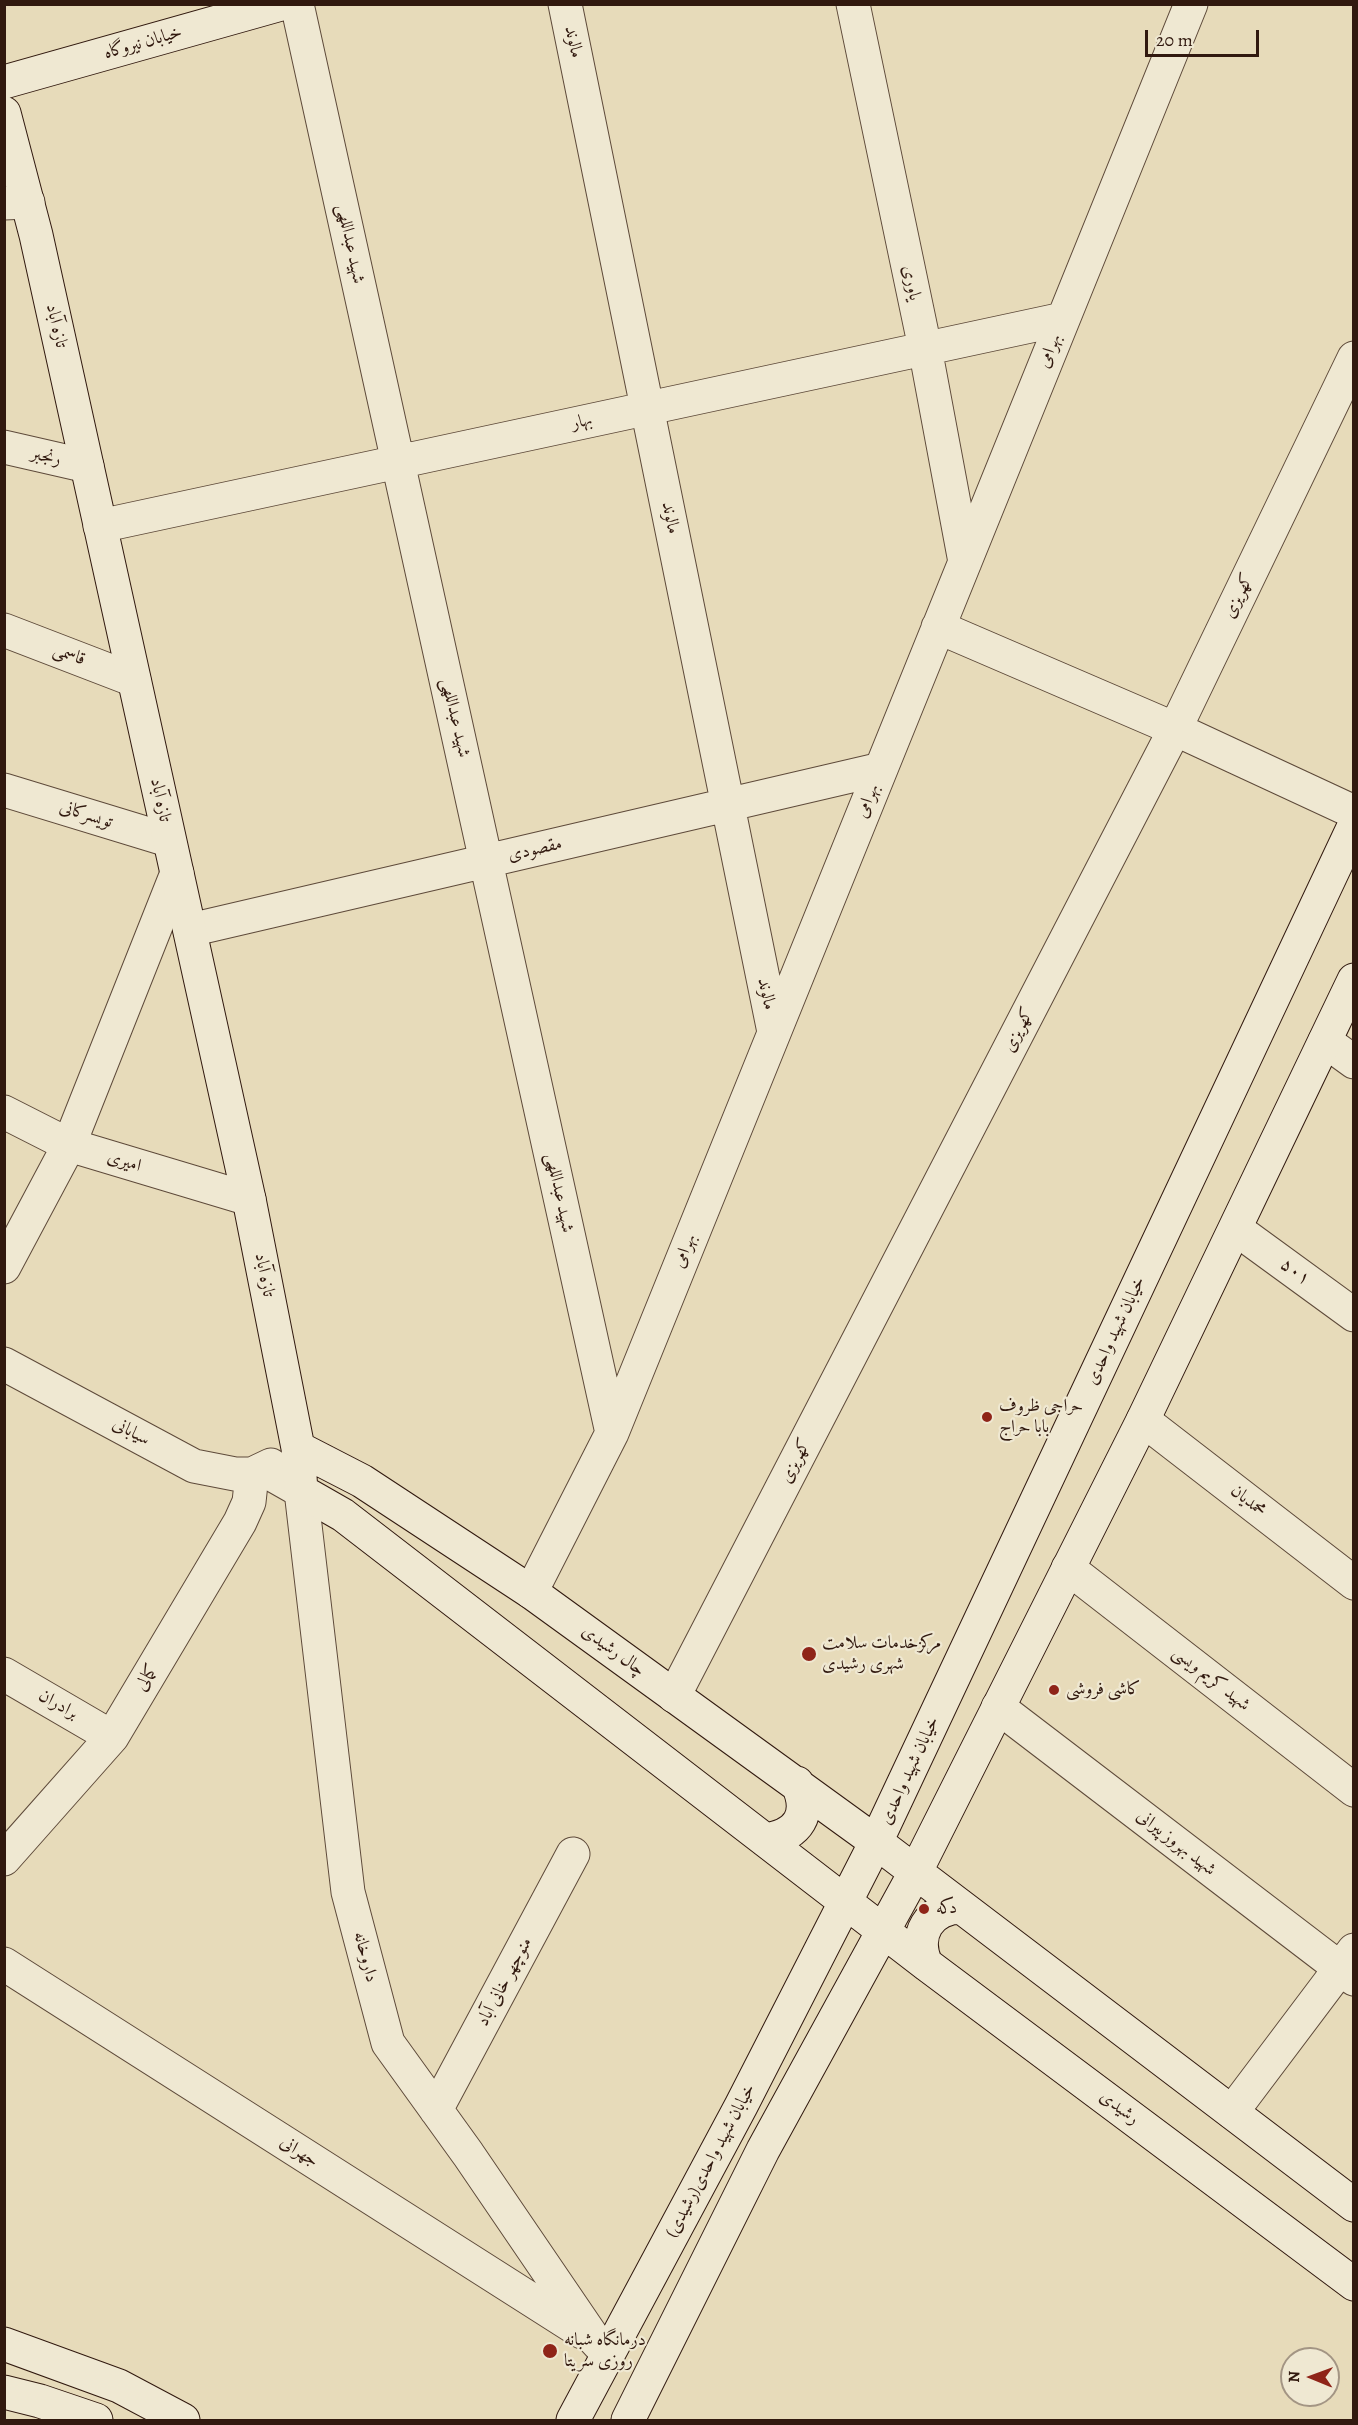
<!DOCTYPE html>
<html>
<head>
<meta charset="utf-8">
<style>
	body { margin:0 }
	#map { position:relative; width:1358px; height:2425px; overflow:hidden; background:#e7dbba; font-family:Alegreya,serif }
	canvas { display:block }
	.frame { position:absolute; inset:0; border:6px solid #31190f; pointer-events:none }
	.north { position:absolute; left:1280px; top:2347px; width:60px; height:60px; box-sizing:border-box; background:#efe8d2; border:2px solid #a39584; border-radius:50%; rotate:271deg; font-size:16px; font-weight:700; line-height:24px; text-align:center; color:#31190f }
	.north::after { content:''; display:block; margin:auto; width:21px; height:27px; background:#8f2418; clip-path:polygon(50% 0,100% 100%,50% 72%,0 100%) }
	.scale { position:absolute; left:1145px; top:30px; width:114px; height:27px; box-sizing:border-box; border:3px solid #31190f; border-top:0; padding-left:8px; font-size:18px; line-height:21px; white-space:nowrap; color:#31190f; -webkit-text-stroke:4px #efe8d2; paint-order:stroke }
</style>
</head>
<body>
<div id="map">
<canvas width="1358" height="2425"></canvas>
<div class="frame"></div>
<div class="north">N</div>
<div class="scale">20 m</div>
</div>
<script>
const ctx = document.querySelector('canvas').getContext('2d');
ctx.lineJoin = 'round';
function trace(path, color, width, dash) { ctx.strokeStyle = color; ctx.lineWidth = width; ctx.lineCap = dash ? 'butt' : 'round'; ctx.setLineDash(dash || []); ctx.stroke(path); }
function label(font, color, halo, rows, align = 'center') {
  ctx.font = font + ' Alegreya,Amiri,serif'; ctx.lineWidth = 4.5; ctx.setLineDash([]); ctx.textBaseline = 'middle'; ctx.strokeStyle = halo; ctx.fillStyle = color; for (const [text, x, y, turn = 0] of rows) {
    ctx.save(); ctx.translate(x, y); ctx.rotate((+turn || 0) * Math.PI / 180); ctx.textAlign = isNaN(turn) ? turn : align; if (halo) ctx.strokeText(text, 0, 0); ctx.fillText(text, 0, 0); ctx.restore();
  }
}
const street = new Path2D(`
	M297 4 612 1433
	M565 4 774 1032
	M853 4 925 348 965 562
	M4 203 28 202
	M4 447 87 466
	M100 526 1063 319
	M938 627 1175 729 1354 812
	M4 630 134 680
	M4 790 168 840
	M190 930 881 769
	M1325 1041 1354 1062
	M4 1112 69 1145 249 1199
	M1236 1229 1354 1315
	M4 1267 69 1145 177 873
	M4 1364 194 1466 235 1474H252L271 1465
	M1143 1420 1354 1583
	M264 1470 301 1491 348 1892 388 2043 468 2154 594 2339 608 2354
	M1068 1568 1354 1790
	M531 1592 612 1433 1191 4
	M4 1674 112 1737
	M674 1696 1175 729 1354 358
	M998 1707 1354 1979
	M4 1859 112 1737 240 1522 249 1502 252 1474
	M4 1964 582 2332
	M436 2110 573 1854
	M1232 2112 1354 1950`);
const secondary = new Path2D(`
	M4 82 281 4
	M4 113 36 235 249 1199 298 1448 301 1491 343 1515 926 1964 1354 2284
	M298 1448 362 1481 531 1592 876 1842 1354 2205
	M765 1840C799 1835 812 1814 797 1783
	M926 1964C913 1935 929 1908 961 1907
	M4 2344 119 2386 183 2420
	M4 2392 40 2401 96 2420
	M573 2420 741 2106 876 1842 1354 826
	M628 2420 763 2150 916 1871 1143 1420 1354 980`);
const markers = [
	[987,1417,6,"#8f2418"],
	[809,1654,8,"#8f2418"],
	[1054,1690,6,"#8f2418"],
	[924,1909,6,"#8f2418"],
	[550,2351,8,"#8f2418"]
];
const streetNames = [
	["مالوند",573,42,78],
	["خیابان نیروگاه",143,43,-16],
	["شهید عبداللهی",350,244,78],
	["یاوری",911,283,78],
	["تازه آباد",56,326,77],
	["بهرامی",1050,351,-68],
	["بهار",582,422,-12],
	["رنجبر",46,457,13],
	["مالوند",670,518,79],
	["کهریزی",1239,596,-64],
	["قاسمی",69,655,21],
	["شهید عبداللهی",455,718,77],
	["تازه آباد",160,800,78],
	["بهرامی",868,801,-68],
	["تویسرکانی",86,815,17],
	["مقصودی",535,850,-13],
	["مالوند",766,994,78],
	["کهریزی",1019,1030,-63],
	["امیری",124,1162,17],
	["شهید عبداللهی",559,1193,78],
	["بهرامی",685,1251,-68],
	["۵۰۱",1295,1272,36],
	["تازه آباد",264,1275,79],
	["خیابان شهید واحدی",1116,1331,-65],
	["سیابانی",131,1432,28],
	["کهریزی",796,1461,-63],
	["محمدیان",1248,1501,38],
	["چال رشیدی",613,1651,36],
	["کمالی",147,1678,-59],
	["شهید کریم ویسی",1211,1679,38],
	["برادران",58,1705,30],
	["خیابان شهید واحدی",910,1771,-65],
	["شهید بهروز پیرانی",1176,1843,38],
	["داروخانه",365,1957,75],
	["منوچهر خانی آباد",505,1982,-62],
	["رشیدی",1119,2108,37],
	["جهرانی",299,2152,33],
	["خیابان شهید واحدی(رشیدی)",711,2161,-62]
];
const poiNames = [
	["حراجی ظروف",999,1407],
	["بابا حراج",999,1428],
	["مرکزخدمات سلامت",822,1644],
	["شهری رشیدی",822,1665],
	["کاشی فروشی",1066,1690],
	["دکه",936,1909],
	["درمانگاه شبانه",564,2341],
	["روزی سریتا",564,2362]
];
trace(street, '#5e4a3a', 35);
trace(secondary, '#31190f', 35);
trace(street, '#efe8d2', 33);
trace(secondary, '#efe8d2', 33);
for (const [x, y, r, color] of markers) { const dot = new Path2D(); dot.arc(x, y, r, 0, 2 * Math.PI); ctx.fillStyle = color; ctx.fill(dot); trace(dot, '#efe8d2', 2); }
label('18px', '#31190f', '#efe8d2', streetNames);
label('18px', '#31190f', '#efe8d2', poiNames, 'left');
</script>
</body>
</html>
